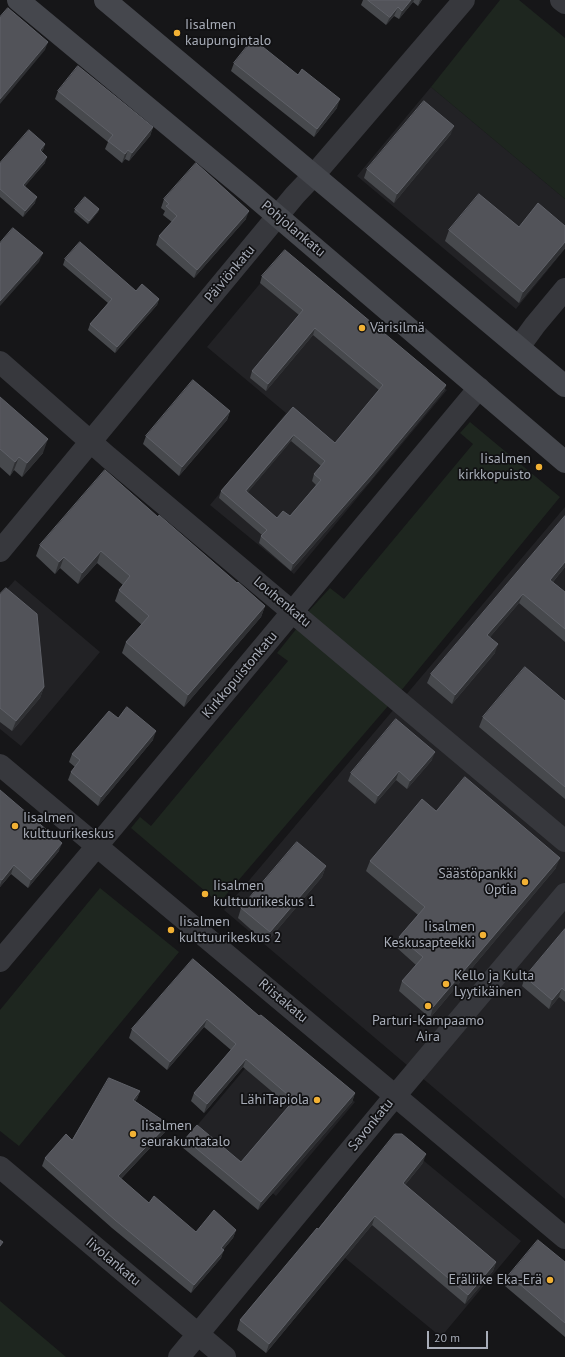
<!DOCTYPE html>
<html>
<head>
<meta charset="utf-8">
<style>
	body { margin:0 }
	#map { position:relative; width:565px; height:1357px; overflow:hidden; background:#161618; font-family:"PT Sans",sans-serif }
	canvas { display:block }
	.scale { position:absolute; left:427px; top:1331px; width:61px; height:18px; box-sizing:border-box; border:2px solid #a8adb8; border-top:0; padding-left:5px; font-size:12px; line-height:14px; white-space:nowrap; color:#a8adb8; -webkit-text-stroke:3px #111113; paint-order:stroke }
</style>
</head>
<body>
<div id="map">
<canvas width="565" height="1357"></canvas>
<div class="scale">20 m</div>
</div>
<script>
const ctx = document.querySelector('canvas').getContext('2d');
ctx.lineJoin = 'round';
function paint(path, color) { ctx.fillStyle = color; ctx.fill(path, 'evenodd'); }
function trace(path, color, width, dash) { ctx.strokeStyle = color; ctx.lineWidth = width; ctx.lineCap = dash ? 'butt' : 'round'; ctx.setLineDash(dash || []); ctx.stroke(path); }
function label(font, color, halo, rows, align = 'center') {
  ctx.font = font + ' "PT Sans",sans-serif'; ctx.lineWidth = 3.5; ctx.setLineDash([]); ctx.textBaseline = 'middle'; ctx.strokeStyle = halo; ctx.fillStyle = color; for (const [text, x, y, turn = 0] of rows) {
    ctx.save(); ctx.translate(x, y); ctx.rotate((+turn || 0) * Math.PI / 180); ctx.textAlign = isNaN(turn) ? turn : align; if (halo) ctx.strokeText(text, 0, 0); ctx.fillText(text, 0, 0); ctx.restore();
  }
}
const built = new Path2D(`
	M431 87 565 199V249L516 309 357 176Z
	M284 255 447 390 294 574 210 505 286 413 207 347Z
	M565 507V1199L224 910Z
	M15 580 100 652 21 746 0 729V597Z
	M274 1034 355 1102 276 1196 195 1128Z
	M395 1137 521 1241 441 1337 316 1234Z`);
const green = new Path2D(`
	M500 0H519L565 38V199L431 87Z
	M470 422 560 497 400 692 307 613 330 588 344 599 473 444 460 433Z
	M297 628 388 706 219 903 131 828 140 817 151 826 288 661 277 653Z
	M100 888 179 952 19 1146 0 1131V1010Z
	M0 1301 66 1357H0Z`);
const minor = new Path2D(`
	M561 0 565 3
	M519 347 535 325 565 289
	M0 362 108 457 565 841
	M0 551 295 195 314 175 464 0
	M0 765 565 1238
	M0 961 97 846 479 388
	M0 1167 225 1357
	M179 1357 395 1096 565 894`);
const secondary = new Path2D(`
	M18 0 248 191 565 462
	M105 0 565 386`);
const wall = new Path2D(`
	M363 0H422L418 6 413 2 399 19 394 16 386 25 361 5Z
	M234 63 298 75 337 108 314 137 231 71Z
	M58 91 153 127 150 136 129 161 125 159 122 163 105 149 108 142 55 99Z
	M451 134 394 203 364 178 367 169Z
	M45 144 43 150 41 152 45 163 25 186 35 203 23 217 0 197V163Z
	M164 199 246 219 194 278 156 245 159 236 172 222 163 215 165 211 161 208Z
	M75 209H99L98 212 88 224 74 212Z
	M565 226V248L519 303 445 241 449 230 519 227Z
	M65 259 136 291 159 299 157 305 115 353 88 330 90 324 108 303 63 265Z
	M262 276 446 385 444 391 369 482 291 571 259 543 261 536 262 535 219 498 221 491 293 407 335 443 379 390 313 335 266 391 250 378 252 371 299 315 260 283ZM291 441 321 466 314 474 312 481 316 485 290 516 277 518 247 493Z
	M0 397 43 453 22 477 14 470 10 476 0 467Z
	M230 411 227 420 179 476 143 444 146 436Z
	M565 516V567L553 582 565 592V642L519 603 490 637 495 653 452 704 427 683 431 674Z
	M158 517 237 583 265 606 261 617 184 707 122 653 126 642 142 625 115 601 119 590 123 585 97 563 78 584 60 568 55 574 36 556 40 545Z
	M0 594 44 687 40 698 12 731 0 722Z
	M565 701V799L479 727 483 717Z
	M118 718 153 740 98 806 68 780 71 772 75 767 69 762 72 754Z
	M432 760 407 789 396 780 375 804 348 781 351 773Z
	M0 790 59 851 28 888 11 874 0 887Z
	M436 811 556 868 430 1018 399 991 402 981 416 965 396 947 399 937 418 915 366 871 370 861Z
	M326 866 322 877 266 943 238 918 241 908Z
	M565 929V1002L559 997 549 1009 522 986 525 977Z
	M193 959 259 1016 355 1093 352 1102 258 1210 182 1147 185 1139 241 1162 289 1106 243 1067 204 1113 191 1101 194 1093 231 1050 204 1027 167 1070 129 1038 132 1029Z
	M140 1091 137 1099 135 1101 168 1124 165 1132 121 1179 149 1203 196 1232 236 1230 233 1238 223 1250 221 1258 191 1293 112 1228 42 1166 45 1158 72 1140Z
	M423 1163 405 1185 496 1262 493 1271 465 1304 372 1225 266 1353 237 1330 240 1320 318 1229Z
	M565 1262V1337L505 1286 509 1275Z`);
const shadedWall = new Path2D(`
	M411 0H414L413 2 399 19 402 11Z
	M420 0H422L418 6Z
	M398 7 394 16 386 25 390 17Z
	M48 42 45 50 0 104V99Z
	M340 99 337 108 314 137 317 129Z
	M454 126 451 134 394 203 397 194Z
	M153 127 150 136 129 161 132 153Z
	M45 144 43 150 38 156 40 150Z
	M128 150 125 159 122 163 125 154Z
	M47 157 45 163 21 191 23 185Z
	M37 197 35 203 23 217 25 211Z
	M99 209 98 212 88 224 89 221Z
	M249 211 246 219 194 278 197 270Z
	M565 242V248L519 303 523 292Z
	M43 253 39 262 0 306V301Z
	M159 299 157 305 115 353 117 347Z
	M315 328 313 335 266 391 268 384Z
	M446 385 444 391 369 482 291 571 293 564Z
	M230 411 227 420 179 476 182 467Z
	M294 435 291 441 243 498 246 491Z
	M48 439 43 453 22 477 27 463Z
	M19 457 14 470 10 476 15 462Z
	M101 551 97 563 78 584 82 573Z
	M64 557 60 568 55 574 59 562Z
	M565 562V567L547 589 550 580Z
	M523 594 519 603 484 644 487 635Z
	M265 606 261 617 184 707 188 695Z
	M498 644 495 653 452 704 455 695Z
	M44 687 40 698 12 731 16 721Z
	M156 731 153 740 98 806 101 797Z
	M435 752 432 760 407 789 410 781Z
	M399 771 396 780 375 804 378 796Z
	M62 843 59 851 28 888 31 880Z
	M560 858 556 868 430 1018 433 1007Z
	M14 865 11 874 0 887V885L2 880Z
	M326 866 322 877 266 943 270 932Z
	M562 988 559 997 549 1009 552 1000Z
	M207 1019 204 1027 167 1070 170 1062Z
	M246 1059 243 1067 204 1113 207 1104Z
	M140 1091 137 1099 130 1108 133 1100Z
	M355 1093 352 1102 258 1210 261 1202Z
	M168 1124 165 1132 115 1185 118 1176Z
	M426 1154 423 1163 399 1192 403 1183Z
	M375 1216 372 1225 266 1353 269 1344Z
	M236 1230 233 1238 218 1256 221 1248Z
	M224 1250 221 1258 191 1293 194 1285Z
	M496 1262 493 1271 465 1304 468 1295Z`);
const building = new Path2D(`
	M368 0H411L402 11 398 7 390 17Z
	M8 8 48 42 0 99V17Z
	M253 39 298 75 302 69 340 99 317 129 234 63Z
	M78 66 153 127 132 153 128 150 125 154 108 141 113 135 58 91Z
	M424 101 454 126 397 194 367 169Z
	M29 130 45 144 40 150 47 157 23 185 37 197 25 211 0 189V163Z
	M196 163 249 211 197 270 159 236 177 216 166 206 169 204 164 199Z
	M479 194 519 227 538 203 565 226V242L523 292 449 230Z
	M85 197 99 209 89 221 75 209Z
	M13 228 43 253 0 301V243Z
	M80 242 136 291 142 284 159 299 117 347 90 324 112 299 65 259Z
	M285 250 446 385 371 475 293 564 261 536 267 530 221 491 293 407 335 443 383 385 315 328 268 384 252 371 303 310 262 276ZM294 435 325 461 314 474 321 480 290 516 283 511 277 518 246 491Z
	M193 380 230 411 182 467 146 436Z
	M0 397 48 439 27 463 19 457 15 462 0 449Z
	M105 470 158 517 159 515 237 583 238 582 265 606 188 695 126 642 149 616 119 590 130 576 101 551 82 573 64 557 59 562 40 545Z
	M565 516V562L550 580 565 592V629L523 594 487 635 498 644 455 695 431 674Z
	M6 588 37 614 44 687 16 721 0 708V594Z
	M525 667 565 701V787L483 717Z
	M127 707 156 731 101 797 71 772 80 760 72 754 109 711 118 718Z
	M396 719 435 752 410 781 399 771 378 796 351 773Z
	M465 777 560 858 433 1007 402 981 423 957 399 937 425 907 370 861 422 799 436 811Z
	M0 790 62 843 31 880 14 865 2 880 0 879Z
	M297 842 326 866 270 932 241 908Z
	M565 929V991L562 988 552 1000 525 977Z
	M193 959 259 1016 261 1015 355 1093 261 1202 185 1139 197 1125 241 1162 294 1100 246 1059 207 1104 194 1093 236 1044 207 1019 170 1062 132 1029Z
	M109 1078 140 1091 133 1100 168 1124 118 1176 149 1203 154 1196 196 1232 214 1210 236 1230 221 1248 224 1250 194 1285 115 1220 45 1158 66 1134 72 1140Z
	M395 1134H402L426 1154 403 1183 496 1262 468 1295 375 1216 269 1344 240 1320 317 1228 318 1229Z
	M0 1240 3 1242 0 1246Z
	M538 1240 565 1262V1323L509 1275Z`);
const markers = [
	[177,33,4,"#f2b134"],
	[362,328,4,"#f2b134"],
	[539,467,4,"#f2b134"],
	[15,826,4,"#f2b134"],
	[525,882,4,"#f2b134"],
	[205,894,4,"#f2b134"],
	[171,930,4,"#f2b134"],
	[483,935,4,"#f2b134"],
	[446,984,4,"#f2b134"],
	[428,1006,4,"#f2b134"],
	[317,1100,4,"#f2b134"],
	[133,1134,4,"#f2b134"],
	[550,1280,4,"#f2b134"]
];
const poiNames = [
	["Iisalmen",185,25],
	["kaupungintalo",185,41],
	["Värisilmä",370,328],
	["Iisalmen",531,459,"right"],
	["kirkkopuisto",531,475,"right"],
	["Iisalmen",23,818],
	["kulttuurikeskus",23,834],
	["Säästöpankki",517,874,"right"],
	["Optia",517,890,"right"],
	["Iisalmen",213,886],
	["kulttuurikeskus 1",213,902],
	["Iisalmen",179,922],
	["kulttuurikeskus 2",179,938],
	["Iisalmen",475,927,"right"],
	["Keskusapteekki",475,943,"right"],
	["Kello ja Kulta",454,976],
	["Lyytikäinen",454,992],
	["Parturi-Kampaamo",428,1021,"center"],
	["Aira",428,1037,"center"],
	["LähiTapiola",309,1100,"right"],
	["Iisalmen",141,1126],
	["seurakuntatalo",141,1142],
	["Eräliike Eka-Erä",542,1280,"right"]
];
const streetNames = [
	["Pohjolankatu",293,229,40],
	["Päiviönkatu",230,274,-50],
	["Louhenkatu",282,602,40],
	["Kirkkopuistonkatu",240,675,-50],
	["Riistakatu",283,1001,40],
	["Savonkatu",371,1125,-51],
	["Iivolankatu",113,1262,40]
];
paint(built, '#222225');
paint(green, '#1e261f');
trace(minor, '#37383d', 22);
trace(secondary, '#45474d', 22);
paint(wall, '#47494d');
paint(shadedWall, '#2f3033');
paint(building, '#525359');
trace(building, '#5f6168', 1);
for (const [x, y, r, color] of markers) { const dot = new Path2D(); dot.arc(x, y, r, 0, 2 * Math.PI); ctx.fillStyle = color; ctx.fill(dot); trace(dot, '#111113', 1.5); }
label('14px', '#a8adb8', '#111113', poiNames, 'left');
label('14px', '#a8adb8', '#111113', streetNames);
</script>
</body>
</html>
